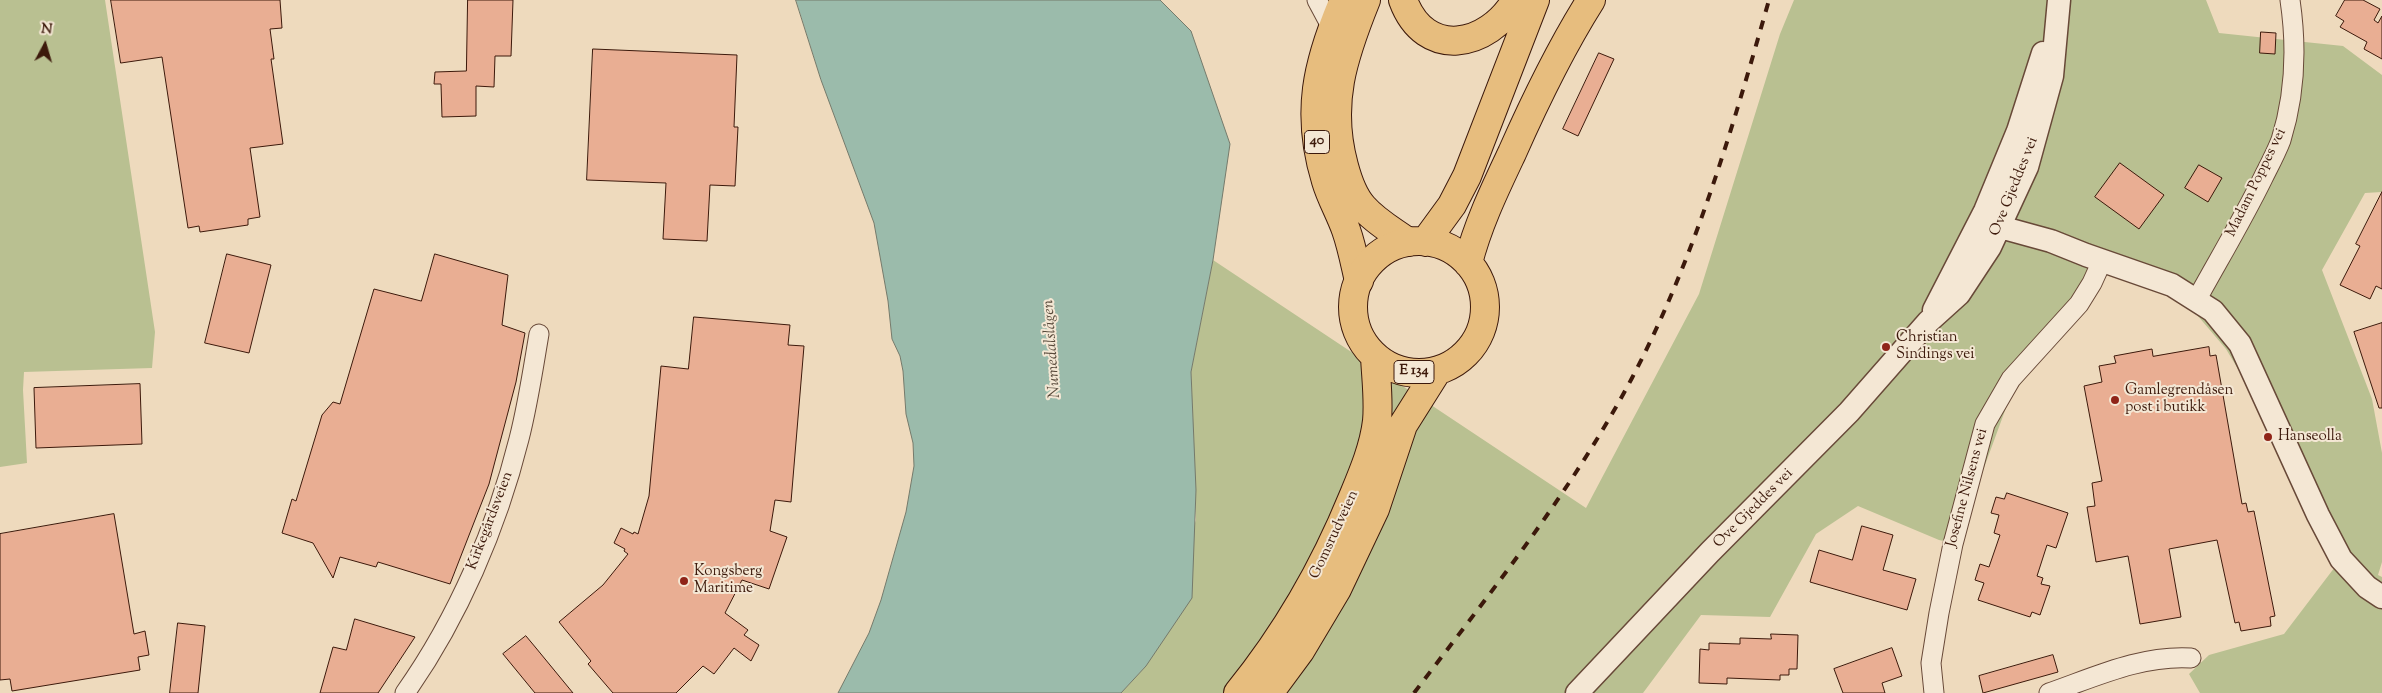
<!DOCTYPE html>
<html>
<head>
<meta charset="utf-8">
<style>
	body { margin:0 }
	#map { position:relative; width:2382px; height:693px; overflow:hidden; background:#eedabd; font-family:"Sorts Mill Goudy",serif }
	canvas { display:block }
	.north { position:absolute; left:20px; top:20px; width:50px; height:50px; -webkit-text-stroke:4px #f4e7d4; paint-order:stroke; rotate:6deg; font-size:14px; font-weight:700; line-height:20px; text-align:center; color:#3c190b }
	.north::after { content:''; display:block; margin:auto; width:18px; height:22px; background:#3c190b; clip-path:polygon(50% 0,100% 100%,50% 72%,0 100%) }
</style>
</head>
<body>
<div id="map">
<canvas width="2382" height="693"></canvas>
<div class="north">N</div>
</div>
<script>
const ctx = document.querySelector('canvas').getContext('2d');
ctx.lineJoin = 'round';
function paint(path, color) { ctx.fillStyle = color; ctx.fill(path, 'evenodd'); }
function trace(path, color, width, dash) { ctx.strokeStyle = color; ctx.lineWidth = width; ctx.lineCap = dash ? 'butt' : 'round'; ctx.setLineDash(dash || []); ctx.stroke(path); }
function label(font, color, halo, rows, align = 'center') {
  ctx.font = font + ' "Sorts Mill Goudy",serif'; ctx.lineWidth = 4; ctx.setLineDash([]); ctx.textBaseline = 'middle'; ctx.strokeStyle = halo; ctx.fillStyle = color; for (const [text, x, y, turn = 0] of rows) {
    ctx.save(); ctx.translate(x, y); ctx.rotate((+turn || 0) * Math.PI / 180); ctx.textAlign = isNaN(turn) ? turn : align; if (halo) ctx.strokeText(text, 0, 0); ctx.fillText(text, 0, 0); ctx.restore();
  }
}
const green = new Path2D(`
	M0 0H105L155 332 152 368 24 372 23 390 27 463 0 467Z
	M1794 0H2206L2219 33 2343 46 2382 75V192L2365 193 2322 270 2372 399 2382 453V562L2378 575 2382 577V693H2200L2189 674 2209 655 2284 634 2341 559 2297 496 2259 404 2226 349 2186 302 2100 265 2080 311 2010 397 1956 544 1939 540 1858 506 1816 534 1770 617 1701 615 1643 693H1121L1146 666 1196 520 1191 372 1213 260 1586 508 1699 294 1780 34Z`);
const water = new Path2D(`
	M796 0H1160L1191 31 1230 144 1213 260 1191 372 1196 490 1192 598 1146 666 1121 693H838L869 633 881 600 906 512 914 466 913 443 906 414 903 371 900 356 892 339 888 301 874 223 821 80Z`);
const building = new Path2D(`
	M111 0H280L282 28 270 29 274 59H271L283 144 250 148 260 217 248 219V225L200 232 199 226 188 228 162 57 121 63Z
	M468 0H513L511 56H495L494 87 476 86V116L442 117 441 84H434L435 72 466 71Z
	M2345 0H2363L2380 9 2374 20 2378 23 2382 16V59L2364 49 2367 42 2340 27 2344 21 2336 16Z
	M2261 32 2276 33 2275 54 2260 53Z
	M593 49 737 55 734 127H738L735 186 710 185 707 241 663 239 666 183 587 180Z
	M1599 53 1614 59 1578 136 1563 129Z
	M2120 163 2164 195 2139 229 2095 197Z
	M2199 165 2222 178 2208 202 2185 188Z
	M2382 192V289L2376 286 2370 299 2340 285 2360 246 2356 244Z
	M227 254 271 265 249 353 205 343Z
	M435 254 508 275 502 325 525 333 516 382 489 484 450 584 378 562 376 567 340 557 333 578 313 543 282 533 292 499 296 501 322 415 333 402 340 404 374 289 421 301Z
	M694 317 790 325 788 345 804 346 791 502 775 500 770 531 787 537 769 589 742 580 725 613 748 630 744 635 759 645 751 661 734 648 714 674 703 666 676 693H613L588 664 591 661 559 622 603 585 628 554 624 551 625 549 614 543 621 528 633 534 634 532 638 534 649 496 661 366 688 369Z
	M2382 323V408H2379L2354 332Z
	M2209 347 2210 356 2216 355 2242 504 2246 503 2248 512 2254 511 2275 616 2270 617 2271 626 2241 631 2239 622 2235 623 2217 540 2169 549 2181 617 2140 624 2128 556 2096 562 2087 507 2095 506 2092 483 2102 481 2084 386 2102 382 2099 366 2116 363 2114 356 2152 349 2153 356Z
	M140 384 142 444 36 448 34 388Z
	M2007 493 2068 513 2056 548 2047 545 2037 576 2043 578 2041 584 2050 586 2040 615 2032 612 2030 617 1978 600 1984 583 1975 580 1980 564 1989 567 2000 535 1994 533 1999 515 1991 513 1996 497 2004 499Z
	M114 514 134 634 145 631 149 655 138 657 140 670 12 691 10 679 0 680V534Z
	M1862 526 1893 535 1883 570 1916 579 1907 610 1810 582 1819 550 1852 560Z
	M355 619 415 637 378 693H320L333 647 346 650Z
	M178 623 205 626 198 693H170Z
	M1771 634 1798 635 1797 669H1789V675H1780V680L1727 678V684L1699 683 1700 649 1709 650V643L1740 644V638L1771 639Z
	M526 636 536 648 573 693H535L503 654Z
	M1892 648 1902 676 1882 683 1885 693H1843L1834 669Z
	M2053 655 2058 672 1983 693 1979 676Z`);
const minor = new Path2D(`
	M1317 0 1332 28
	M2197 299C2219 259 2243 219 2263 178 2269 166 2276 153 2281 140 2295 95 2297 47 2290 0
	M405 693C458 618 497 527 519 439 528 404 533 369 539 334
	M1934 693 1931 663 1939 613 1953 544 1985 424 2011 379 2079 304 2092 283 2102 261
	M2049 693C2095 677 2141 655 2191 658`);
const tertiary = new Path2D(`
	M1985 211 2000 227 2051 241 2086 255 2172 285 2213 311 2240 344 2318 515 2341 559 2367 587 2382 597
	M1934 310 1985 211 2018 131 2043 53
	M1577 693 1710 552 1849 412 1928 322 1959 294 1990 247 2027 167 2052 76 2059 0`);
const primary = new Path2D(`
	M1344 0C1317 63 1305 113 1326 181 1331 198 1340 213 1346 230 1352 247 1355 264 1359 281
	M1366 0C1343 57 1327 104 1344 166 1348 181 1353 196 1363 207 1376 222 1393 231 1408 242`);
const trunk = new Path2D(`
	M1403 0C1425 60 1488 48 1516 0
	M1353 307a66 66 0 1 1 132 0a66 66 0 1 1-132 0Z
	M1425 242 1452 205 1467 176 1535 0
	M1468 263C1478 224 1495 189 1512 153 1535 101 1560 49 1591 0
	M1238 693C1286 634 1324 568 1353 497 1363 473 1374 447 1377 421 1379 400 1376 378 1375 356
	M1269 693 1300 651 1337 589 1375 509 1403 425 1437 371`);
const rail = new Path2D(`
	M1414 693C1491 592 1572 491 1632 378 1695 258 1732 130 1769 0`);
const markers = [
	[1886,347,5,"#8f2418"],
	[2115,400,5,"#8f2418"],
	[2268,437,5,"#8f2418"],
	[684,581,5,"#8f2418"]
];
const shields = [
	[1317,142,25],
	[1414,372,40]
];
const shieldNames = [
	["40",1317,142],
	["E 134",1414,372]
];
const streetNames = [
	["Madam Poppes vei",2257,183,-64],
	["Ove Gjeddes vei",2015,187,-68],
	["Josefine Nilsens vei",1968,488,-75],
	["Ove Gjeddes vei",1754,509,-45],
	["Kirkegårdsveien",491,521,-69],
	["Gomsrudveien",1335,535,-65]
];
const poiNames = [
	["Christian",1896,338],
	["Sindings vei",1896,355],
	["Gamlegrendåsen",2125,391],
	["post i butikk",2125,408],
	["Hanseolla",2278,437],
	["Kongsberg",694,572],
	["Maritime",694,589]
];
const waterNames = [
	["Numedalslågen",1053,349,-94]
];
paint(green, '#b9c091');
paint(water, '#9bbbab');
trace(water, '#757a6b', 1);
paint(building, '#e9ae93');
trace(building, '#3c190b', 1);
trace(minor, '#684938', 21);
trace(tertiary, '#684938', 25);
trace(primary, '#3c190b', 30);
trace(trunk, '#3c190b', 30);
trace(minor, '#f4e7d4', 19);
trace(tertiary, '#f4e7d4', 22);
trace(primary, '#e7bd7e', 28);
trace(trunk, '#e7bd7e', 28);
trace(rail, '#3c190b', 4, [9, 9]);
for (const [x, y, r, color] of markers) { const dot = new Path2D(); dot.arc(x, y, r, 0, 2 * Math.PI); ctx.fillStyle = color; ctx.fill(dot); trace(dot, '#f4e7d4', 2); }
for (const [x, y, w] of shields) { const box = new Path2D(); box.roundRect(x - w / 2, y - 11.5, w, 23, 4); ctx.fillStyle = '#f4e7d4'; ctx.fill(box); trace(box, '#3c190b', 1); }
label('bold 14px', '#3c190b', null, shieldNames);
label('15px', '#3c190b', '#f4e7d4', streetNames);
label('15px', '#3c190b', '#f4e7d4', poiNames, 'left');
label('italic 16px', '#584a3b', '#f4e7d4', waterNames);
</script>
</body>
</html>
